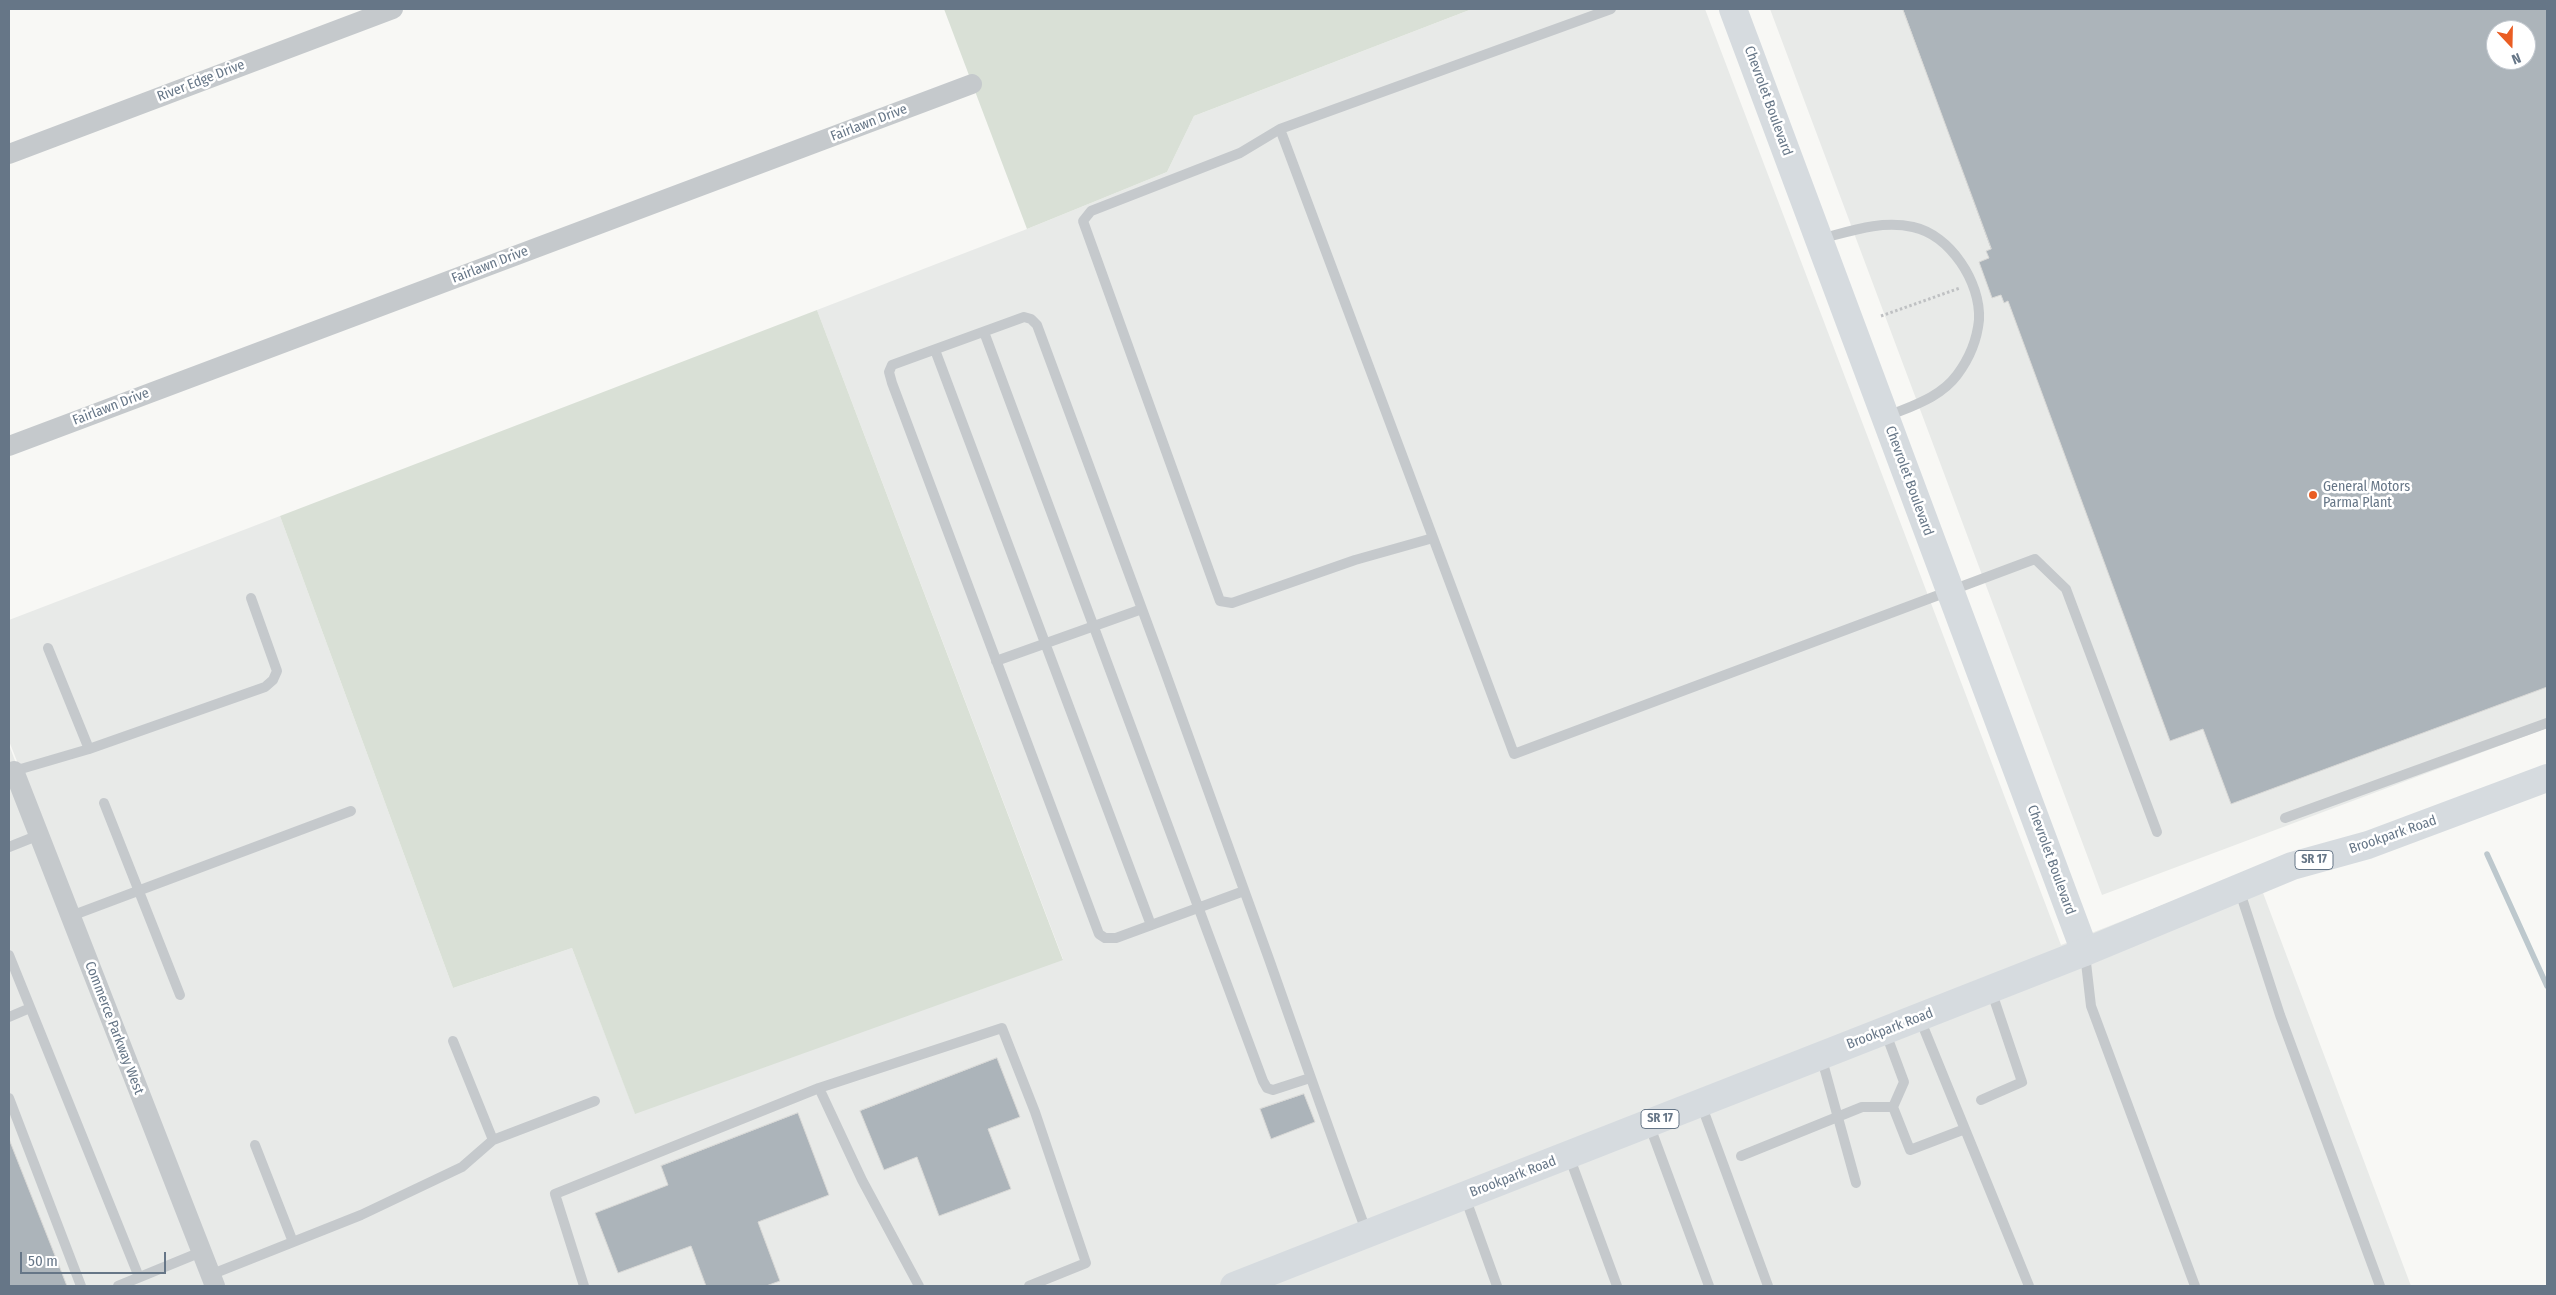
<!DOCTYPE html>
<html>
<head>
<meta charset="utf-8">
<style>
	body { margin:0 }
	#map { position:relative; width:2556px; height:1295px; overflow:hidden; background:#f8f8f5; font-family:"Fira Sans Condensed",sans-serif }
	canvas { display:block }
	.frame { position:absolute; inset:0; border:10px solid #667687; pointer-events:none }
	.north { position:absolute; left:2486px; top:20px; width:50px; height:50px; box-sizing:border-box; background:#fff; border:1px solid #c2c8cf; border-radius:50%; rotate:159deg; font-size:14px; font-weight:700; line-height:20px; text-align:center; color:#667687 }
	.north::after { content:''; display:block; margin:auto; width:18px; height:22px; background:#ea5d23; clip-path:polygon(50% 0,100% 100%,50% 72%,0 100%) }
	.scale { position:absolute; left:20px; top:1252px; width:146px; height:22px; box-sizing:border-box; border:2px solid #667687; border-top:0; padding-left:6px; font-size:15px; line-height:18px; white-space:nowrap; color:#667687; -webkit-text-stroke:4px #fff; paint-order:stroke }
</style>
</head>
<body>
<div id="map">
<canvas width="2556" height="1295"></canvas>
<div class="frame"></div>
<div class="north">N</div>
<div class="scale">50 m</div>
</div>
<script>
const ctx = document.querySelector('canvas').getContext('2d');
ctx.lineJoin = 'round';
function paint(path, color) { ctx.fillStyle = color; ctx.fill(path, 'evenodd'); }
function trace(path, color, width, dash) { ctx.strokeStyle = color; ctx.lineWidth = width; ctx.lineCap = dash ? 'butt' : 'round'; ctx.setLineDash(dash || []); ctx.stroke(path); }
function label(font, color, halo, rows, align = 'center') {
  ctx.font = font + ' "Fira Sans Condensed",sans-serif'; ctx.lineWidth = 5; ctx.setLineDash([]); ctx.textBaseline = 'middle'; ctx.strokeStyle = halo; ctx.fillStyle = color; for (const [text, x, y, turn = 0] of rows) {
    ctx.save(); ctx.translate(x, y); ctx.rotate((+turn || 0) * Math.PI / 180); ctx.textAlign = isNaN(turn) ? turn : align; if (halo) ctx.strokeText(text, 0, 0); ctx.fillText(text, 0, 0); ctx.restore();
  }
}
const built = new Path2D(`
	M1472 9H1705L2061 945 2254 869 2411 1286H225L9 741V620L280 516 453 988 572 948 635 1113 1063 959 817 310 1027 229 1167 172 1194 116Z
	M1770 9H2547V728L2102 895ZM2496 30H2526V60H2496Z
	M9 745 216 1286H9Z`);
const green = new Path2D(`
	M944 9H1472L1194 116 1167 172 1027 229Z
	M817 310 1063 960 635 1114 572 948 453 988 280 516Z`);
const stream = new Path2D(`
	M2487 854 2547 986`);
const building = new Path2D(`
	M1903 9H2547V687L2231 804 2203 729 2170 741 2008 301 2004 303 2001 295 1992 298 1979 262 1989 258 1986 251 1991 249ZM2496 30H2526V60H2496Z
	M997 1058 1020 1117 988 1129 1011 1189 939 1216 917 1157 884 1170 860 1111Z
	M1304 1094 1315 1122 1271 1139 1260 1109Z
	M798 1113 829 1195 758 1222 780 1281 766 1286H706L691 1246 618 1273 595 1213 668 1185 661 1166Z
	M9 1139 67 1286H9Z`);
const path = new Path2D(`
	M1881 316 1960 288`);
const service = new Path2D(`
	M1611 9 1280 129 1514 754 2035 559 2066 589 2157 832
	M1280 129 1240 153 1091 211 1083 221 1220 601 1232 603 1355 560 1433 538
	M1820 239C1851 231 1881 220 1913 227 1950 235 1981 282 1979 320 1977 340 1969 359 1957 375 1940 398 1911 406 1886 417
	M984 332 1263 1081 1267 1088 1273 1090 1310 1078
	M935 350 1151 925
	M48 648 89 749
	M996 661 1142 609
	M14 771 89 749 265 687 273 680 277 671 251 598
	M104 803 180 995
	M2285 818 2547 723
	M9 847 39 835
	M2239 889 2280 1015 2380 1286
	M1244 891 1116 938H1105L1099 934 892 383 889 372 892 365 1024 317 1031 319 1037 325C1116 536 1193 747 1269 959 1301 1050 1333 1142 1367 1233
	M71 916 351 811
	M2085 954 2091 1006 2195 1286
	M9 955 139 1277
	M9 1017 30 1008
	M1920 1019 2029 1286
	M1885 1031 1904 1082 1893 1107
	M453 1041 493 1140
	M1821 1056 1856 1183
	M9 1098 81 1286
	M1981 1100 2022 1082 1991 990
	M1701 1104 1768 1286
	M1649 1124 1709 1286
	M255 1145 293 1242
	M1569 1156 1617 1286
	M1741 1156 1862 1107H1893L1910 1150 1965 1129
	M1465 1197 1497 1286
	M210 1275 361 1215 462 1167 493 1140 595 1101
	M118 1286 201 1252
	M584 1286 555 1194 819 1088
	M919 1286 862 1180 819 1088 1002 1028 1035 1112 1086 1263 1029 1286`);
const minor = new Path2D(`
	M9 154 393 9
	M9 446 972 84
	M14 771 215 1286`);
const secondary = new Path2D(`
	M1733 9 2085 952`);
const primary = new Path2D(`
	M1234 1286 2085 952 2292 866 2368 845 2547 778`);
const markers = [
	[2313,495,5,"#ea5d23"]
];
const shields = [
	[2314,860,38],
	[1660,1119,38]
];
const shieldNames = [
	["SR 17",2314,860],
	["SR 17",1660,1119]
];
const streetNames = [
	["River Edge Drive",201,81,-21],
	["Chevrolet Boulevard",1768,101,70],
	["Fairlawn Drive",869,123,-21],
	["Fairlawn Drive",490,265,-21],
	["Fairlawn Drive",111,407,-21],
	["Chevrolet Boulevard",1909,481,70],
	["Brookpark Road",2393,835,-19],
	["Chevrolet Boulevard",2051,860,70],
	["Commerce Parkway West",114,1028,69],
	["Brookpark Road",1890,1029,-21],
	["Brookpark Road",1513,1177,-21]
];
const poiNames = [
	["General Motors",2323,487],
	["Parma Plant",2323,503]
];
paint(built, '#e8eae8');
paint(green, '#d9e0d6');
trace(stream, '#bdc8cd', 5.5);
paint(building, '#acb4ba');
trace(building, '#d9d9d7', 1);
trace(path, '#bfc1c3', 3, [2.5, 2.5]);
trace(service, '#c5c9cc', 10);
trace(minor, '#c5c9cc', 20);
trace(secondary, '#d6dbdf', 28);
trace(primary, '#d6dbdf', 28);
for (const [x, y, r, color] of markers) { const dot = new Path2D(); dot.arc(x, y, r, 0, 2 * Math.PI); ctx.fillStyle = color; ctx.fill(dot); trace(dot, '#fff', 2); }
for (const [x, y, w] of shields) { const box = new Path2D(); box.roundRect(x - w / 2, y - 9.5, w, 19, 4); ctx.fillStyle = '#fff'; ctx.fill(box); trace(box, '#667687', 1); }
label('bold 12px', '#667687', null, shieldNames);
label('14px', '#667687', '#fff', streetNames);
label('14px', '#667687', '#fff', poiNames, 'left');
</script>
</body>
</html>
